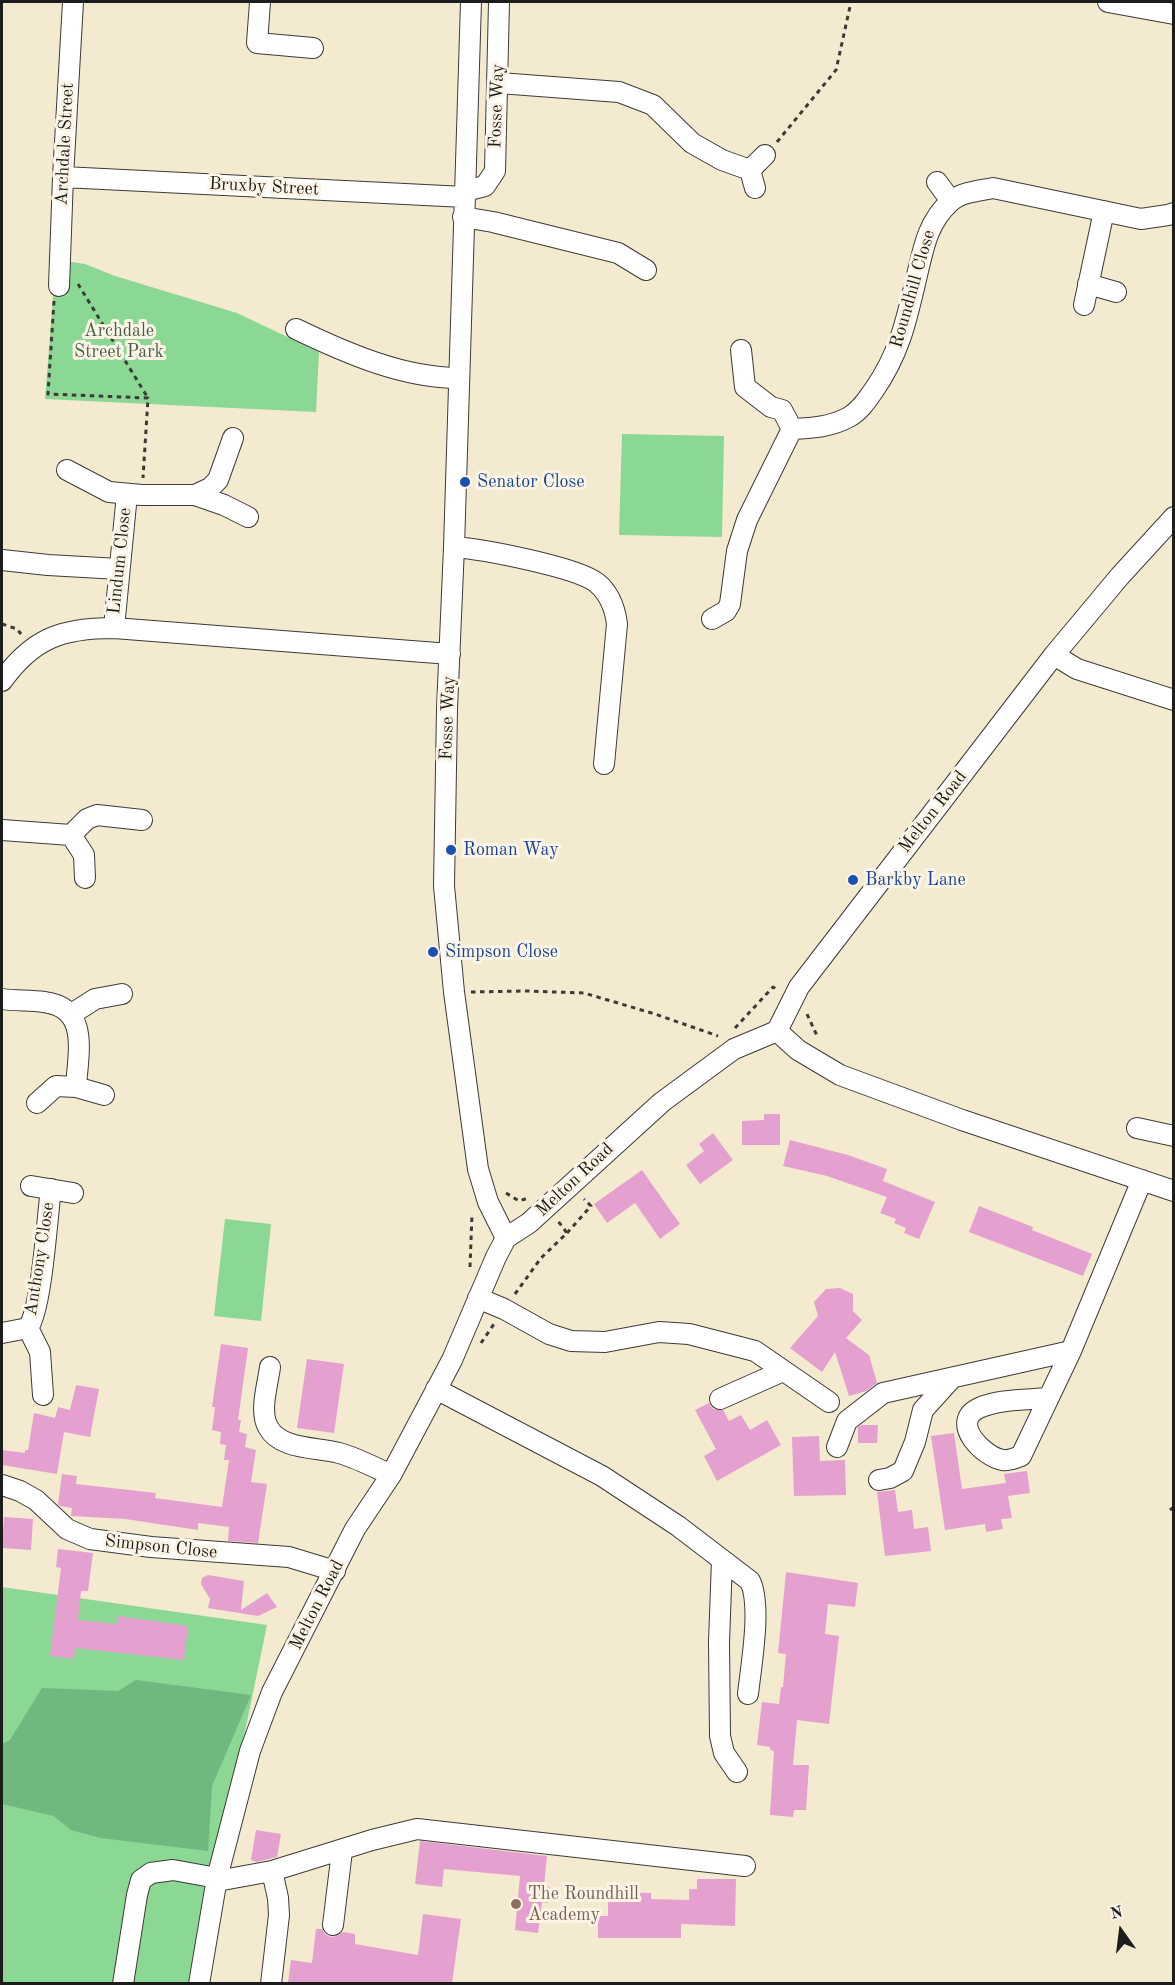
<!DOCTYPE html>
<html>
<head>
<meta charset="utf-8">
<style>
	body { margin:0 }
	#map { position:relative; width:1175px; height:1985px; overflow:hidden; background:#f4ead0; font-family:"Old Standard TT",serif }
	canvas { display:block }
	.frame { position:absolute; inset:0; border:3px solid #1c1c1c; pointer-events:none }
	.north { position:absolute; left:1091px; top:1901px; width:60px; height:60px; -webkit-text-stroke:4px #fcf5e5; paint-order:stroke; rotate:346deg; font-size:16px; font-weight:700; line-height:24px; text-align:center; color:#1c1c1c }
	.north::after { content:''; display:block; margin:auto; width:21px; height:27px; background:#1c1c1c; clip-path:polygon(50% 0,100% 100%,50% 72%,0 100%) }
</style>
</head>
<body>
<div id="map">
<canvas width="1175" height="1985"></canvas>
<div class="frame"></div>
<div class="north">N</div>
</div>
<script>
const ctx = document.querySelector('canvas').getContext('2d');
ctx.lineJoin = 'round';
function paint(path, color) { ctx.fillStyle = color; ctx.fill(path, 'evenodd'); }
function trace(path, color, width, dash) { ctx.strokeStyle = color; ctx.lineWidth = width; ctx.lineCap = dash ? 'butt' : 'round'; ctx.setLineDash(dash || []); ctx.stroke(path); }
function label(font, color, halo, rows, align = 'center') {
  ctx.font = font + ' "Old Standard TT",serif'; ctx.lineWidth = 6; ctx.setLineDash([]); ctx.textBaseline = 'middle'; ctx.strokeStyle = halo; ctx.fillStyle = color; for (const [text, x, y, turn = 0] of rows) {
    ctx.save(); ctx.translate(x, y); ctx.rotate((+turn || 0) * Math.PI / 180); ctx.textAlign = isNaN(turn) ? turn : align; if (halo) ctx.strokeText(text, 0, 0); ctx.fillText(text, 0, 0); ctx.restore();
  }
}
const green = new Path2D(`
	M59 260 85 264 115 276 237 313 319 352 316 412 45 399 56 261Z
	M622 434 724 436 722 537 619 535Z
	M225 1219 271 1224 261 1321 214 1316Z
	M2 1587 267 1625 193 1983 2 1984Z`);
const forest = new Path2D(`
	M136 1680 251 1695 212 1786 208 1851 101 1838 71 1830 54 1816 2 1804V1744L10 1740 42 1688 118 1691Z`);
const building = new Path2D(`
	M764 1114H780V1145H742V1121L764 1120Z
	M713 1133 733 1160 700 1184 686 1165 704 1151 699 1144Z
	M790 1140 848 1155 887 1169 883 1181 935 1202 919 1239 904 1233 906 1228 894 1223 896 1219 880 1213 887 1197 827 1176 783 1166Z
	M642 1170 680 1224 660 1239 635 1203 607 1223 594 1204Z
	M979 1206 1033 1227 1032 1230 1092 1254 1083 1276 969 1232Z
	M840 1288 853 1294V1311L862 1320 846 1338 869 1355 877 1383 866 1391 849 1396 835 1352 822 1372 790 1348 818 1316 814 1302 826 1289Z
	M221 1344 248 1348 238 1420H241L239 1432 247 1434 245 1447 256 1450 251 1482 267 1484 258 1543 228 1541 229 1527 198 1523V1530L125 1519 71 1516 72 1508 60 1506 58 1504 62 1474 77 1476 76 1484 156 1493 155 1498 222 1507 229 1460H224L226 1445 220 1444 221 1432 212 1430 215 1407H212Z
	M307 1359 344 1364 334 1433 297 1428Z
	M76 1385 99 1389 90 1437 64 1432 57 1474 2 1465V1450L25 1453V1450H28L34 1413 55 1418 58 1407 70 1410Z
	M709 1403 713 1409 723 1410 729 1421 741 1415 750 1430 767 1420 781 1445 717 1481 704 1456 716 1449 695 1410Z
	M862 1425H878L877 1443H858V1427Z
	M954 1433 962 1489 1006 1483 1004 1474 1027 1471 1030 1493 1008 1496 1012 1518 1001 1519 1003 1529 986 1532 985 1524 945 1530 931 1436Z
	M819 1436 820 1461 845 1460 846 1495 794 1496 792 1437Z
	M895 1490 898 1512 912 1510 914 1529 928 1527 931 1551 885 1556 877 1492Z
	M4 1517 33 1519 31 1550 2 1548Z
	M58 1549 93 1553 88 1591H81L78 1620 117 1624 118 1616 188 1626 184 1660 75 1648 74 1659 50 1656 61 1568 56 1567Z
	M786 1572 858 1583 855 1607 828 1604 825 1634 839 1636 829 1724 797 1720 793 1765H809L806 1810H794L793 1817 770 1815 774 1751 770 1750V1747L757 1745 762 1702 779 1704 781 1687H783L786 1654 778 1653Z
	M208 1575 244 1581 241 1610 267 1593 277 1607 258 1616 208 1608 210 1599 201 1584 202 1578Z
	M256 1830 281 1834 277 1857 257 1862 251 1860Z
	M420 1841 547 1856 544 1886 550 1887 548 1903 542 1902 538 1933 515 1930 520 1876 444 1869 442 1887 415 1884Z
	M697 1879H736L735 1926 681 1924V1938H598V1916H608V1892L651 1893V1899L689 1900V1889H697Z
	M423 1914 461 1919 452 1983H288L291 1960 312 1963 316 1929H322L325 1934 331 1937 337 1936 343 1932 355 1934V1944L418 1955Z`);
const path = new Path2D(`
	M777 142 836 70 851 2
	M78 284 148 398
	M54 301 48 394 148 398 143 478
	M2 624 17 629 21 634
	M471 992 527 991 584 993 655 1014 718 1036
	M807 1014 818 1038
	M735 1028 773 987 778 990
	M506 1193 519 1201 528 1198
	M567 1233 591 1206 584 1199
	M470 1267 472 1214
	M515 1294 541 1258 567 1233 558 1221
	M481 1343 494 1324
	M1170 1510 1174 1507`);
const minor = new Path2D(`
	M260 2 257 43 313 48
	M471 2 454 547 447 709 444 886 454 992 478 1169 488 1202 506 1238
	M1108 2 1174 14
	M499 83 619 92 653 105 692 143 722 160 750 170 765 155
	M750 170 755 188
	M63 177 465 197
	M937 182 951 201
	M465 191 485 186 495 171 499 2
	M463 217 493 222 618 253 646 270
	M1088 284 1116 292
	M59 286 63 177 73 2
	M1084 305 1104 211
	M296 329C346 353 403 378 459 378
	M792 429C813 428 831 427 849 417 860 411 867 400 874 390 901 351 907 317 918 271 924 245 929 221 950 202 961 192 978 191 993 188L1141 219 1168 215 1174 213
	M67 470 109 492 142 495H195L210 488 218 480 233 438
	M195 495 224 505 248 517
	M454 547C482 549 577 567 597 583 610 594 615 608 617 624L604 764
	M2 560 48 565 119 569
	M712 619 726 611 730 604 737 551 747 520 792 429 782 410 771 407 745 387 741 350
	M114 628 127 494
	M1054 655 1077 669 1174 700
	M2 681C33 638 62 628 114 628L450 654
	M2 830 71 835
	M85 878 84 855 71 835 87 819 97 815 142 820
	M2 999C15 1001 30 1000 44 1002 90 1008 78 1053 76 1087L56 1086 37 1103
	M70 1015 95 999 122 994
	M777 1031 798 1050 840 1075 962 1120 1174 1191
	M76 1087 104 1095
	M1137 1128 1174 1136
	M31 1186 73 1193
	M478 1298 504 1309 549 1334 571 1341 605 1342 659 1332 689 1334 755 1351 829 1402
	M28 1328 40 1352 43 1395
	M2 1333 28 1328C42 1308 47 1218 51 1189
	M270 1367C268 1384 259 1411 268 1427 280 1450 317 1447 339 1453 357 1458 374 1467 391 1475
	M436 1389 602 1476 678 1526 750 1581C762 1605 751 1666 748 1694
	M1048 1398C1027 1400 999 1399 979 1408 949 1422 983 1457 1003 1460 1009 1461 1016 1458 1021 1456L1071 1351
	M720 1399 783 1371
	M837 1447 847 1421 883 1393 1071 1351 1142 1180
	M879 1480 890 1478 903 1471 915 1442 923 1410 952 1378
	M2 1485 20 1491 36 1500 67 1529 90 1539 151 1547 289 1557 335 1571
	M722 1560 719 1642 720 1736 724 1753 737 1772
	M217 1881 272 1871 372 1840 417 1829 745 1866
	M333 1925 342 1851
	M123 1984 137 1895 141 1880 151 1873 173 1870 217 1878
	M199 1984 217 1878 250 1751 272 1692 355 1529 391 1475 452 1360 496 1257 506 1238 529 1223 662 1102 734 1049 777 1031 799 987 1054 655 1120 576 1174 517
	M271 1984 279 1915 278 1898 272 1871`);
const markers = [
	[465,482,6,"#1a4fb4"],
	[451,850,6,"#1a4fb4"],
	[853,880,6,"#1a4fb4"],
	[433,952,6,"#1a4fb4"],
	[516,1904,6,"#8d6e63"]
];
const streetNames = [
	["Fosse Way",497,106,-88],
	["Archdale Street",65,144,-87],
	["Bruxby Street",264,187,3],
	["Roundhill Close",913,289,-74],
	["Lindum Close",120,561,-84],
	["Fosse Way",448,718,-88],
	["Melton Road",933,812,-52],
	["Melton Road",575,1180,-43],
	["Anthony Close",40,1259,-81],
	["Simpson Close",161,1547,6],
	["Melton Road",317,1605,-63]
];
const parkNames = [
	["Archdale",119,331],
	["Street Park",119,352]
];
const transitNames = [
	["Senator Close",477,482],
	["Roman Way",463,850],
	["Barkby Lane",865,880],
	["Simpson Close",445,952]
];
const educationNames = [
	["The Roundhill",528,1894],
	["Academy",528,1915]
];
paint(green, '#8bd794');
paint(forest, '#70b87e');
paint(building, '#e4a1d0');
trace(minor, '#3c3b37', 22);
trace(path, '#3c3b37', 3, [4.5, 4.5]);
trace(minor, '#fff', 20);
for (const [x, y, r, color] of markers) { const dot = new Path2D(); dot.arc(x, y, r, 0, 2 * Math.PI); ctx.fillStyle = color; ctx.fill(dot); trace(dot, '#fcf5e5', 2); }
label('18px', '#1c1c1c', '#fcf5e5', streetNames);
label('18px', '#435d46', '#fcf5e5', parkNames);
label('18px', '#164399', '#fcf5e5', transitNames, 'left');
label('18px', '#785e54', '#fcf5e5', educationNames, 'left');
</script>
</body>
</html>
